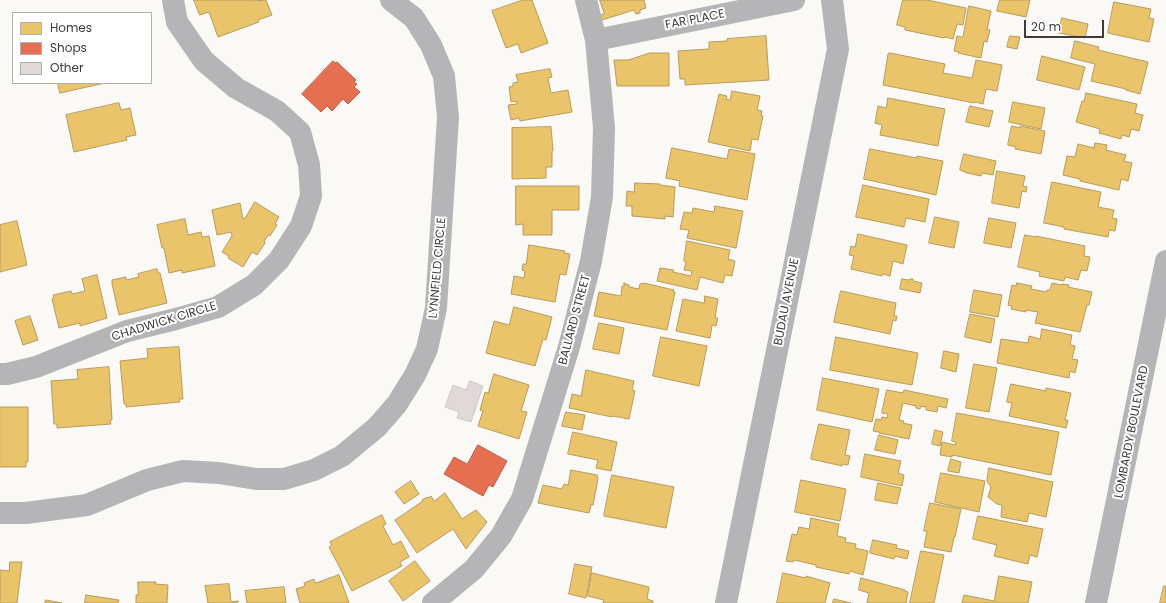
<!DOCTYPE html>
<html>
<head>
<meta charset="utf-8">
<style>
	body { margin:0 }
	#map { position:relative; width:1166px; height:603px; overflow:hidden; background:#fbf9f6; font-family:Poppins,sans-serif }
	canvas { display:block }
	.legend { position:absolute; left:12px; top:12px; width:140px; height:72px; box-sizing:border-box; background:#fff; border:1px solid #b2b1b0; margin:0; padding:5px 7px; list-style:none; font-size:12px; color:#3e3c3a }
	.legend li { display:flex; align-items:center; gap:8px; height:20px }
	.legend b { width:20px; border:1px solid #b2b1b0 }
	.scale { position:absolute; left:1024px; top:20px; width:80px; height:18px; box-sizing:border-box; border:2px solid #3e3c3a; border-top:0; padding-left:5px; font-size:12px; line-height:14px; white-space:nowrap; color:#3e3c3a; -webkit-text-stroke:3px #fff; paint-order:stroke }
</style>
</head>
<body>
<div id="map">
<canvas width="1166" height="603"></canvas>
<ul class="legend">
<li><b style="height:11px;background:#e9c46a"></b>Homes</li>
<li><b style="height:11px;background:#e76f51"></b>Shops</li>
<li><b style="height:11px;background:#e1d9d7"></b>Other</li>
</ul>
<div class="scale">20 m</div>
</div>
<script>
const ctx = document.querySelector('canvas').getContext('2d');
ctx.lineJoin = 'round';
function paint(path, color) { ctx.fillStyle = color; ctx.fill(path, 'evenodd'); }
function trace(path, color, width, dash) { ctx.strokeStyle = color; ctx.lineWidth = width; ctx.lineCap = dash ? 'butt' : 'round'; ctx.setLineDash(dash || []); ctx.stroke(path); }
function label(font, color, halo, rows, align = 'center') {
  ctx.font = font + ' Poppins,sans-serif'; ctx.lineWidth = 4; ctx.setLineDash([]); ctx.textBaseline = 'middle'; ctx.strokeStyle = halo; ctx.fillStyle = color; for (const [text, x, y, turn = 0] of rows) {
    ctx.save(); ctx.translate(x, y); ctx.rotate((+turn || 0) * Math.PI / 180); ctx.textAlign = isNaN(turn) ? turn : align; if (halo) ctx.strokeText(text, 0, 0); ctx.fillText(text, 0, 0); ctx.restore();
  }
}
const homes = new Path2D(`
	M194 0H254V1L266 0 272 15 258 20 259 22 218 37 209 12 200 15Z
	M523 0H532L548 43 521 53 518 44 506 48 492 11Z
	M600 0H644L646 8 640 10V13L636 14 634 10 602 20 600 15 604 14Z
	M903 0H927L966 8 963 25 957 24 953 39 945 37 944 38 905 30V27L897 25Z
	M1000 0H1030L1026 17 997 11Z
	M1114 2 1151 9 1149 18 1154 19 1149 42 1108 33Z
	M969 6 991 11 987 30H990L987 42 984 41 981 58 958 53 959 52 954 51 957 36 962 37 963 36Z
	M1062 18 1088 24 1085 38 1059 33Z
	M766 36 769 80 685 85V79H680L678 51 709 49V42L727 41V39Z
	M1010 36 1020 37 1017 49 1007 47Z
	M1075 41 1099 47 1098 50 1148 62 1140 94 1126 90V89L1091 81 1095 64 1071 58Z
	M650 53H669V86H617L614 60H628Z
	M890 53 945 64 943 73 972 78 976 60 1002 65 997 91 986 89 983 104 975 102 974 103 883 85 888 54Z
	M1042 56 1085 67 1079 90 1037 80Z
	M550 69 552 77 548 78 551 93 568 90 572 112 520 121 519 118 511 120 508 105 517 104 516 101 511 102 509 87 513 86V83L518 82 516 75Z
	M58 83H105L60 93Z
	M732 91 760 96 757 110 762 111 761 116H763L758 140 752 139 750 151 708 142 719 94 727 96 726 99 730 100Z
	M1086 93 1137 104 1135 113 1143 115 1139 131 1131 129 1129 137 1122 135 1121 139 1099 133 1100 129 1076 122 1082 101H1084Z
	M888 98 945 109 938 146 880 135 882 125 875 123 878 106 886 108Z
	M1013 102 1045 108 1041 129 1009 122Z
	M119 103 121 110 130 108 136 135 126 137 127 140 74 152 66 115Z
	M970 106 993 111 989 127 966 122Z
	M1012 126 1020 128V126L1045 131 1041 154 1015 149 1016 147 1008 145Z
	M551 127 553 151H552V167H546V178L512 179V128Z
	M1095 143 1107 145 1106 150 1126 155 1124 161 1132 163 1128 181 1121 179 1119 190 1080 181V179L1063 175 1067 156 1075 157 1078 144 1094 148Z
	M672 148 727 159 729 149 755 154 747 200 679 186 680 181 666 178Z
	M870 149 917 158V156L943 161 936 195 864 179Z
	M964 154 996 161 993 175 982 173 981 176 967 173 960 170Z
	M997 171 1025 176 1023 186 1027 187 1026 192 1022 191 1019 208 992 203Z
	M1052 182 1101 192 1098 207 1114 210 1112 218 1117 219 1115 231 1109 230 1108 237 1064 229V227L1044 223Z
	M635 183 660 184V185L675 187 673 217 665 216V219L632 216V206H626L627 191 634 192Z
	M863 185 929 199 925 222 906 218 904 227 856 217Z
	M516 186H579V210H552V235H523V224L516 225Z
	M255 202 279 217 275 224 277 225 270 236 268 235 264 242 265 243 257 255 252 252 243 267 228 258 229 256 222 252 232 236 231 232 217 235 212 210 240 203 243 219 245 218Z
	M715 206 743 211 736 248 687 238 689 230 680 229 684 212 692 213 693 208 714 212Z
	M935 217 959 222 954 248 929 243Z
	M989 218 1016 223 1011 248 984 243Z
	M185 219 188 235 201 232 202 237 209 236 215 266 182 273V270L169 273 164 248H162L157 225Z
	M17 221 27 265 0 272V225Z
	M858 234 907 245 903 264 893 261 890 276 883 274 882 276 851 269 854 256 849 255 851 246 855 247Z
	M1025 235 1036 237V236L1085 246 1084 256 1090 257 1087 271 1081 270 1078 280 1065 277 1064 281 1039 276 1040 272 1018 267Z
	M687 241 730 250 728 259 735 261 732 276 725 275 723 283 700 277 697 290 657 281 660 268 674 270 673 272 691 276 692 271 684 270 686 262 684 261Z
	M529 245 565 251 564 253 570 254 566 275 560 274 555 302 511 294 514 276 524 278 525 271 522 270 523 264H526Z
	M157 269 158 273H160L167 303 119 315 112 284V280L126 277V280L139 277 138 274Z
	M97 275 107 318 80 326V323L59 328 52 299 54 298 53 295 71 291 72 294 85 291 82 279Z
	M902 279 909 280 910 279H913V281L922 283 920 293 900 289Z
	M624 283 629 285V287L639 289 640 284 644 283 674 290 673 292H675L667 330 594 316 599 292 621 296 622 286H624Z
	M1017 283 1032 286 1031 289 1046 292 1047 290H1050L1052 283 1062 285V284L1069 285 1068 287 1092 292 1089 305H1087L1080 332 1035 323 1038 312 1026 310V312L1011 309 1012 306 1008 305 1012 285 1016 286Z
	M974 290 1002 295 998 317 970 312Z
	M841 291 896 303 894 316H897L896 321 893 320 890 334 834 322Z
	M705 296 718 299 715 318H718L716 326 712 325 710 338 676 331 683 299 704 303Z
	M514 307 552 317 546 340 543 339 535 366 486 353 494 321 509 325Z
	M970 314 995 319 991 343 965 337Z
	M30 316 38 340 23 345 15 321Z
	M599 323 624 328 619 354 593 349Z
	M1042 329 1072 335 1070 345 1075 346 1072 359 1078 360 1075 373 1070 371 1069 378 997 363 1001 339 1028 343 1029 336 1040 339Z
	M661 337 707 346 699 386 653 376Z
	M836 337 918 353 912 385 830 370Z
	M179 347 183 399H179L180 402 126 407V404H124L120 361 148 358 147 349Z
	M944 351 959 354 956 372 941 368Z
	M974 364 997 368 989 412 966 408Z
	M109 367 112 420H110L111 424 57 428V424H54L51 381 78 379 77 370Z
	M586 370 634 381 632 390 635 391 629 419 613 416 612 417 569 408 572 394 581 396Z
	M494 374 529 385 521 411 527 412 519 439 478 426 483 411 480 410 485 392 488 393Z
	M823 378 879 389 872 422 817 410Z
	M1011 384 1046 391V388L1071 393 1065 420H1068L1066 428 1009 416 1012 403 1007 402Z
	M887 390 903 393 904 390 948 399 946 408 938 406 937 412 926 410V407L921 406 920 409 916 408V406L903 403 899 420 904 421 903 423 912 425 909 439 879 433V432L873 431 876 419 881 420 882 417 887 418 888 414 882 413Z
	M0 407H28V462H26V467H0Z
	M566 412 585 415 582 430 562 426Z
	M957 413 1059 432 1051 475 952 455V457L940 455 942 442 955 445 956 442 952 441Z
	M819 424 850 430 845 455 850 456 848 465 843 464 842 466 811 459Z
	M935 430 943 432 940 446 932 444Z
	M573 432 617 442 611 471 596 468 598 460 568 454Z
	M879 435 898 440 895 454 875 450Z
	M865 454 901 461 898 473 904 475 902 486 861 477Z
	M951 459 961 462 959 473 948 471Z
	M989 468 1053 482 1046 517 1029 513 1027 522 1001 517 1002 505 997 504 988 497 991 487 987 481Z
	M571 470 597 475 598 479 593 505H591L589 513 538 503 543 485 562 489 564 484 568 485Z
	M941 473 985 481 979 512 935 502Z
	M612 475 674 487 666 528 604 516Z
	M801 480 846 489 840 521 795 512Z
	M411 481 419 494 404 504 395 492Z
	M878 483 901 488 897 504 875 500Z
	M445 493 462 519 476 510 487 522 466 549 453 529 417 553 395 520 423 501 422 500 427 497 428 498 431 496 434 501Z
	M930 503 961 509 955 537H954L951 552 924 547 927 531H924Z
	M382 515 386 524 383 526 393 545 401 541 409 557 400 562 402 566 352 591 329 547 332 545 330 542Z
	M978 516 1043 529 1037 557 1030 555 1028 564 994 556 997 545 973 539Z
	M811 518 839 524 837 535 838 536 846 538 845 542 856 544 855 548 868 551 863 575 850 571 849 574 816 567V565L794 560 793 562 786 561 792 534 797 535 799 527 809 529Z
	M873 540 897 545 896 548 909 551 907 559 895 556 894 559 870 553Z
	M921 551 944 555 934 603H910Z
	M415 561 430 581 403 601 389 581Z
	M10 562H22L17 603H0V570L9 571Z
	M575 564 592 567 586 598 569 594Z
	M592 573 649 587 647 599 653 601V603H603L604 600 588 596Z
	M783 573 806 578V576L830 583 825 603H777Z
	M339 575 349 603H300L296 589 305 586 304 583 314 579 315 583Z
	M999 576 1032 582 1028 603H962L964 595 994 601Z
	M861 578 905 590V591L908 592 906 603H867L869 593 859 590Z
	M138 582H156L155 584 168 585 167 603H136V595H138Z
	M229 584 231 602 238 601V603H208L205 586Z
	M1164 586H1166V603H1160Z
	M284 587 286 603H247L245 591Z
	M86 595 119 600 118 603H85Z
	M834 599 851 603H833Z
	M46 600 62 603H45Z`);
const shops = new Path2D(`
	M333 61 335 63 337 62 356 80 354 82 357 84 354 87 360 92 348 104 343 99 332 111 327 106 321 112 302 94Z
	M478 445 507 461 493 487 489 485 483 496 444 474 454 457 467 464Z`);
const building = new Path2D(`
	M470 381 483 386 471 422 457 418 459 412 445 407 453 385 466 390Z`);
const minor = new Path2D(`
	M596 40 794 0
	M0 374H7L36 367 127 331 176 319 218 307 254 285 279 260 301 226 311 196 309 165 300 132 277 111 236 88 204 61 177 22 173 0
	M0 513H26L87 505 147 480 183 471 219 473 256 479H284L314 470 342 456 377 427 397 404 415 375 427 349 436 308 448 117 444 76 431 45 414 18 391 0
	M433 603 474 569 501 536 522 499 569 347 591 261 602 197 604 128 596 40 586 0
	M726 603 838 49 832 0`);
const tertiary = new Path2D(`
	M1096 603 1166 261`);
const streetNames = [
	["FAR PLACE",695,20,-11],
	["LYNNFIELD CIRCLE",438,268,-85],
	["BUDAU AVENUE",787,302,-79],
	["BALLARD STREET",575,320,-75],
	["CHADWICK CIRCLE",164,322,-17],
	["LOMBARDY BOULEVARD",1132,432,-79]
];
paint(homes, '#e9c46a');
trace(homes, '#b69b5c', 1);
paint(shops, '#e76f51');
trace(shops, '#b4604a', 1);
paint(building, '#e1d9d7');
trace(building, '#cccac8', 1);
trace(minor, '#b5b5b8', 22);
trace(tertiary, '#b5b5b8', 22);
label('12px', '#3e3c3a', '#fff', streetNames);
</script>
</body>
</html>
